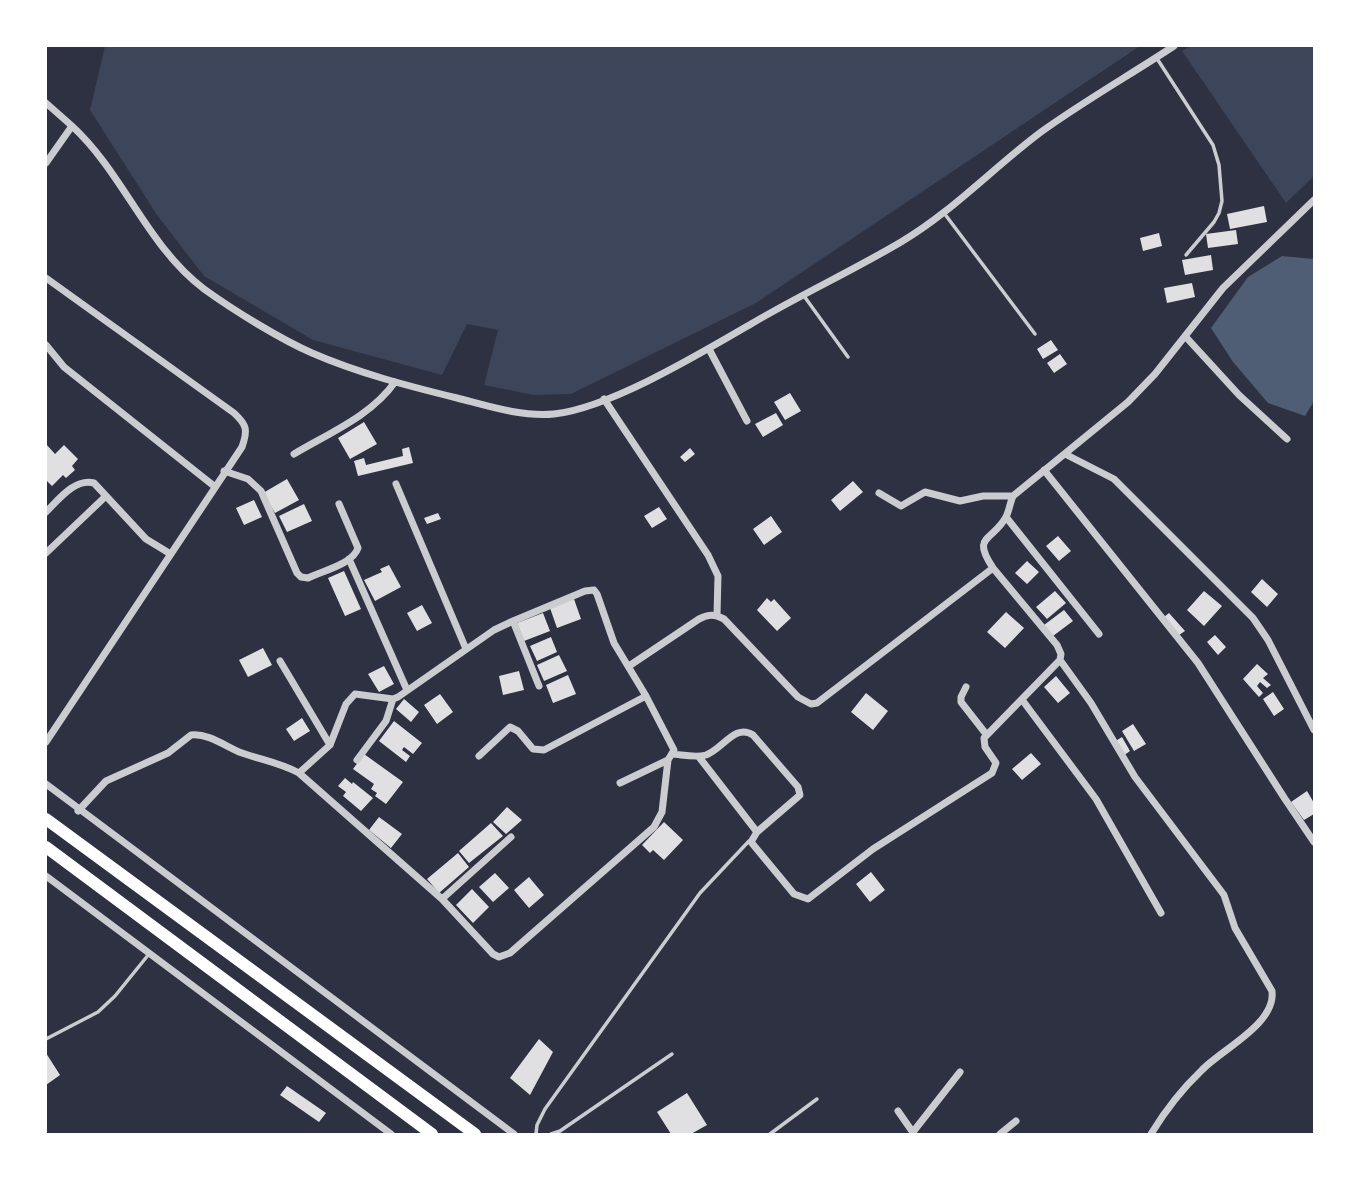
<!DOCTYPE html>
<html>
<head>
<meta charset="utf-8">
<style>
	body { margin:0 }
	#map { position:relative; width:1360px; height:1180px; overflow:hidden; background:#2d3142; font-family:"PT Sans Narrow",sans-serif }
	canvas { display:block }
	.frame { position:absolute; inset:0; border:47px solid #fff; pointer-events:none }
</style>
</head>
<body>
<div id="map">
<canvas width="1360" height="1180"></canvas>
<div class="frame"></div>
</div>
<script>
const ctx = document.querySelector('canvas').getContext('2d');
ctx.lineJoin = 'round';
function paint(path, color) { ctx.fillStyle = color; ctx.fill(path, 'evenodd'); }
function trace(path, color, width, dash) { ctx.strokeStyle = color; ctx.lineWidth = width; ctx.lineCap = dash ? 'butt' : 'round'; ctx.setLineDash(dash || []); ctx.stroke(path); }
const green = new Path2D(`
	M105 46H1140L756 303 571 394 533 395 484 385 498 330 467 324 442 375 313 340 204 276 157 215 90 110Z
	M1191 46H1314V176L1286 203 1182 51Z`);
const water = new Path2D(`
	M1282 256 1314 259V401L1305 416 1268 403 1233 362 1211 328 1248 277Z`);
const building = new Path2D(`
	M1264 206 1267 222 1230 229 1227 214Z
	M1236 230 1238 244 1208 248 1206 234Z
	M1159 233 1162 246 1143 251 1140 238Z
	M1211 255 1213 270 1185 275 1182 260Z
	M1192 283 1195 297 1167 303 1164 288Z
	M1051 340 1058 350 1043 359 1037 349Z
	M1060 354 1067 364 1054 373 1047 363Z
	M790 393 801 411 785 420 774 402Z
	M776 413 783 425 763 437 755 424Z
	M364 422 377 444 350 459 338 438Z
	M46 444 55 454 64 445 78 459 72 466 75 470 66 478 63 475 52 486 46 480Z
	M409 447 413 463 358 476 354 461 364 458 366 465 403 456 402 449Z
	M690 448 695 454 685 462 680 457Z
	M287 479 299 500 275 513 263 493Z
	M853 481 863 492 840 511 831 500Z
	M254 500 262 517 244 525 236 508Z
	M304 504 312 521 287 532 279 516Z
	M659 507 667 519 652 528 644 516Z
	M438 513 441 519 427 524 424 518Z
	M771 516 782 532 764 545 753 529Z
	M1058 536 1071 551 1059 561 1046 546Z
	M1027 561 1039 572 1027 584 1015 573Z
	M389 565 401 587 375 601 364 580 382 572 380 569Z
	M344 571 361 609 345 616 328 578Z
	M1262 579 1278 594 1267 607 1251 592Z
	M1055 591 1066 603 1047 619 1036 607Z
	M1204 591 1222 606 1204 626 1187 610Z
	M767 598 771 602 774 599 791 618 777 631 757 610Z
	M574 599 581 619 557 628 550 608Z
	M422 605 432 623 417 631 407 613Z
	M1064 610 1073 621 1053 636 1044 625Z
	M1006 612 1024 628 1005 648 987 632Z
	M543 613 550 631 524 641 517 623Z
	M1169 613 1185 631 1179 635 1164 617Z
	M1215 635 1226 647 1218 655 1207 642Z
	M551 637 557 652 537 661 530 646Z
	M263 648 272 665 248 677 239 660Z
	M559 655 567 671 544 681 537 665Z
	M1257 664 1268 674 1263 678 1271 685 1267 688 1260 682 1257 686 1263 693 1259 697 1243 679Z
	M384 666 394 684 379 692 368 674Z
	M519 671 524 690 503 695 499 676Z
	M568 675 576 694 553 703 546 685Z
	M1056 676 1070 693 1058 703 1044 687Z
	M1273 692 1284 709 1274 716 1263 699Z
	M866 693 888 711 873 730 851 712Z
	M440 694 453 712 437 724 424 705Z
	M404 699 419 712 411 722 396 709Z
	M302 718 310 731 294 741 286 729Z
	M394 721 422 743 413 754 404 747 402 750 410 756 406 762 379 741Z
	M1133 724 1146 744 1134 751 1122 731Z
	M1122 737 1130 751 1123 756 1114 742Z
	M1031 753 1041 764 1022 780 1012 769Z
	M364 754 403 782 386 804 375 796 377 793 371 789 374 784 353 769Z
	M345 778 352 784 353 782 373 798 361 811 343 796 346 792 338 786Z
	M1307 791 1314 803V814L1304 820 1291 802Z
	M507 807 522 820 506 834 493 822Z
	M379 817 402 834 391 848 369 830Z
	M664 822 683 840 664 860 653 850 650 853 642 845Z
	M491 823 503 836 469 863 459 851Z
	M458 853 469 867 439 893 427 879Z
	M871 872 885 890 870 902 856 884Z
	M495 873 509 888 493 902 479 887Z
	M529 877 544 895 529 908 514 890Z
	M472 889 489 907 473 923 456 905Z
	M539 1039 553 1052 530 1095 510 1078Z
	M46 1053 60 1075 46 1085Z
	M287 1086 326 1113 319 1122 280 1095Z
	M687 1093 707 1125 691 1134H671L657 1112Z`);
const service = new Path2D(`
	M1156 57 1213 145 1219 165 1222 201 1219 213 1214 222 1186 255
	M944 213 1035 334
	M804 296 848 357
	M46 1039 98 1012 115 996 149 954
	M536 1134 537 1125 545 1109 700 893 749 841
	M551 1134 560 1131 672 1054
	M770 1134 817 1099`);
const minor = new Path2D(`
	M46 103 72 126 46 163
	M72 126C124 174 147 246 204 289 233 310 280 339 312 353 358 373 408 386 457 398 488 406 521 417 554 414 610 408 701 353 751 324 800 295 852 271 901 242 952 212 994 167 1041 132 1084 101 1130 75 1174 46
	M46 278 234 413C247 425 248 430 242 447L46 742
	M1185 336 1239 395 1287 439
	M46 345 64 367 214 486
	M709 349 747 421
	M604 399 708 555 718 576 717 615
	M294 454C329 433 371 416 395 382
	M1065 454 1114 479 1253 618 1268 640 1314 730
	M1044 470 1198 663 1285 799 1314 842
	M224 471 248 479 261 491 297 573 301 577 308 578C322 571 353 564 358 548L339 504
	M396 484 466 649
	M879 493 901 506 925 492 960 501 983 496H1013
	M46 512C59 499 75 478 94 483L146 539 169 553
	M1006 517 1099 634
	M46 553 106 496
	M349 559 407 690
	M513 621 585 591 594 590 597 594 614 643 646 696 674 750 668 760 620 783
	M280 661 330 745
	M629 666 699 619C709 614 714 614 724 619L798 697 811 704 817 703 993 568
	M966 687 961 697V702L986 734
	M1023 701 1096 799 1161 913
	M673 754C684 755 696 758 706 755 723 749 735 723 753 735L798 787 800 795 757 832 751 842 794 894 808 899 873 849 992 773 996 763 985 747 984 738 1060 660
	M479 756 510 727 518 731 533 749 544 750 646 696
	M699 757 757 832
	M357 760 386 721 393 699
	M299 773 442 899 493 954 499 957 510 953 654 827 662 812 668 760
	M46 784 514 1134
	M78 811 106 781 168 753 191 735C209 733 226 747 242 753 262 760 281 763 299 773L330 745 346 704 355 694 393 699 398 697 494 630 513 621 539 686
	M46 876 391 1134
	M442 899 511 837
	M898 1111 914 1134
	M913 1132 960 1072
	M1000 1134 1016 1121
	M1151 1134C1165 1111 1182 1089 1202 1070 1222 1049 1276 1024 1272 991L1235 928 1224 895 1135 777 1091 703 1060 660 1061 654 1057 645 993 568C971 535 992 542 1006 517 1009 511 1010 503 1013 496L1128 402 1155 374 1223 288 1314 200`);
const trunk = new Path2D(`
	M46 819 475 1134
	M46 847 432 1134`);
paint(green, '#3c4559');
paint(water, '#4f5d75');
paint(building, '#e0e0e3');
trace(service, '#caccd0', 3.5);
trace(minor, '#caccd0', 7);
trace(trunk, '#fff', 12);
</script>
</body>
</html>
